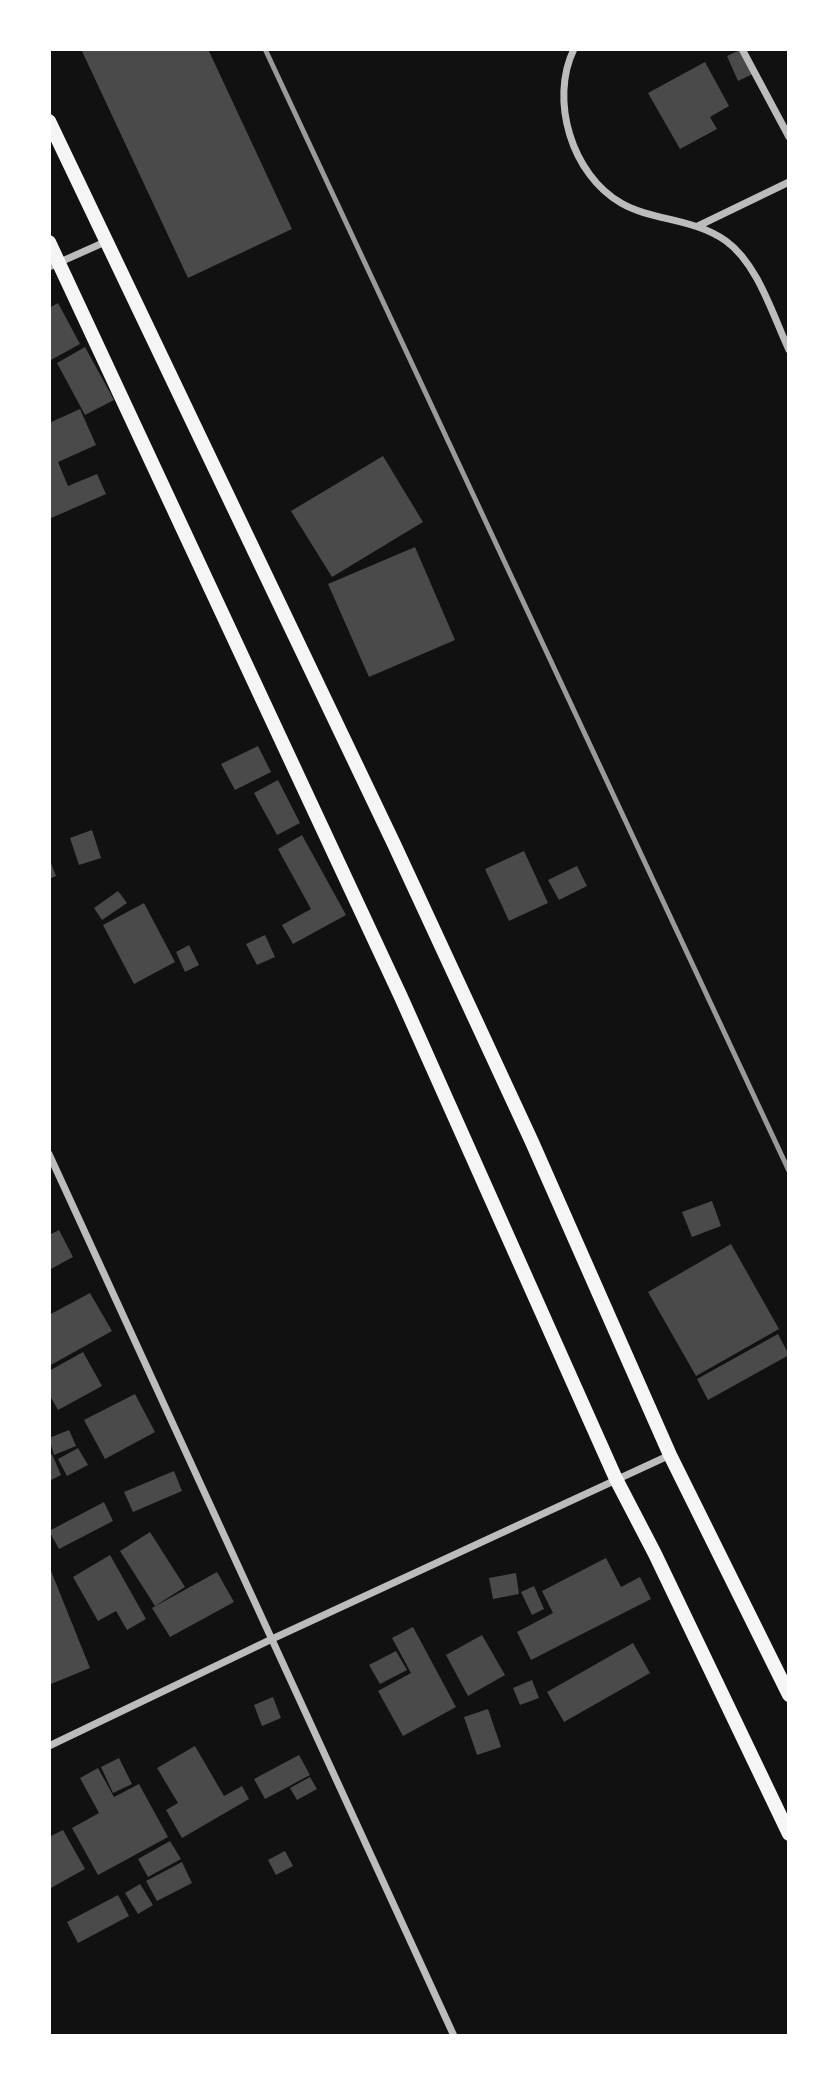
<!DOCTYPE html>
<html>
<head>
<meta charset="utf-8">
<style>
	body { margin:0 }
	#map { position:relative; width:838px; height:2085px; overflow:hidden; background:#111; font-family:"Noto Sans",sans-serif }
	canvas { display:block }
	.frame { position:absolute; inset:0; border:51px solid #fff; pointer-events:none }
</style>
</head>
<body>
<div id="map">
<canvas width="838" height="2085"></canvas>
<div class="frame"></div>
</div>
<script>
const ctx = document.querySelector('canvas').getContext('2d');
ctx.lineJoin = 'round';
function paint(path, color) { ctx.fillStyle = color; ctx.fill(path, 'evenodd'); }
function trace(path, color, width, dash) { ctx.strokeStyle = color; ctx.lineWidth = width; ctx.lineCap = dash ? 'butt' : 'round'; ctx.setLineDash(dash || []); ctx.stroke(path); }
const building = new Path2D(`
	M81 49H208L292 229 188 278Z
	M742 49H746L757 72 738 81 727 56Z
	M705 62 729 106 710 117 717 129 680 149 648 93Z
	M58 303 80 344 49 361V308Z
	M85 347 114 400 85 415 57 363Z
	M80 409 96 445 58 462 68 486 97 474 106 494 49 519V423Z
	M383 456 423 522 332 577 291 511Z
	M415 547 455 640 369 677 328 584Z
	M258 746 271 772 235 790 221 764Z
	M278 780 300 823 277 835 254 793Z
	M92 830 101 858 79 865 70 838Z
	M302 835 346 915 293 944 282 925 311 909 278 849Z
	M524 851 548 903 509 921 485 869Z
	M49 858 56 876 49 879Z
	M577 866 587 886 559 900 548 880Z
	M118 891 127 903 102 920 94 908Z
	M144 903 175 962 134 984 103 925Z
	M265 935 275 957 257 965 246 944Z
	M189 945 199 965 185 972 176 952Z
	M712 1201 721 1226 692 1237 682 1212Z
	M59 1230 73 1257 49 1270V1235Z
	M731 1244 779 1329 696 1376 648 1292Z
	M90 1293 112 1331 49 1366V1315Z
	M778 1334 789 1355 708 1400 697 1379Z
	M83 1352 102 1386 58 1410 49 1394V1371Z
	M135 1394 155 1432 105 1459 84 1420Z
	M69 1430 76 1446 54 1455 49 1438Z
	M78 1448 88 1465 67 1476 58 1459Z
	M52 1454 61 1475 49 1481V1456Z
	M174 1471 182 1491 133 1512 124 1492Z
	M104 1502 113 1521 59 1549 49 1531Z
	M150 1532 185 1587 155 1606 120 1551Z
	M110 1555 146 1619 127 1630 116 1611 98 1621 73 1577Z
	M606 1558 621 1587 640 1577 651 1599 531 1660 517 1632 553 1613 542 1591Z
	M49 1566 90 1668 51 1684 49 1679Z
	M217 1572 234 1602 170 1637 152 1608Z
	M516 1573 519 1594 493 1599 489 1578Z
	M534 1586 544 1609 532 1615 521 1592Z
	M413 1627 456 1707 403 1736 378 1691 411 1673 392 1638Z
	M482 1635 505 1675 468 1696 446 1655Z
	M633 1643 650 1673 564 1722 547 1692Z
	M396 1651 407 1670 380 1684 369 1665Z
	M532 1680 539 1698 520 1705 513 1688Z
	M273 1697 281 1718 262 1726 254 1705Z
	M488 1709 501 1747 477 1755 464 1717Z
	M195 1746 224 1796 242 1786 249 1799 182 1838 166 1810 178 1803 157 1768Z
	M299 1755 310 1775 265 1799 254 1779Z
	M119 1758 132 1784 113 1793 101 1767Z
	M98 1768 114 1797 139 1784 168 1837 98 1875 72 1828 99 1813 80 1778Z
	M310 1777 317 1789 297 1800 290 1788Z
	M63 1830 85 1869 49 1889V1837Z
	M170 1841 181 1859 148 1877 138 1859Z
	M285 1851 293 1866 276 1875 268 1860Z
	M182 1862 192 1883 157 1901 146 1881Z
	M140 1884 153 1905 138 1914 125 1893Z
	M118 1895 129 1916 78 1943 67 1922Z`);
const minor = new Path2D(`
	M574 49C549 100 572 175 621 203 652 221 694 218 726 241 758 264 773 316 789 350
	M742 49 789 137
	M698 226 789 182
	M49 267 105 242
	M49 1154 454 2036
	M49 1746 272 1639 670 1455`);
const secondary = new Path2D(`
	M49 121 394 844 532 1142 670 1455 789 1695
	M49 242 401 997 616 1479 655 1554 789 1834`);
const rail = new Path2D(`
	M265 49 789 1171`);
paint(building, '#4a4a4a');
trace(minor, '#bcbcbc', 7);
trace(secondary, '#f5f5f5', 14);
trace(rail, '#9a9a9a', 5);
</script>
</body>
</html>
